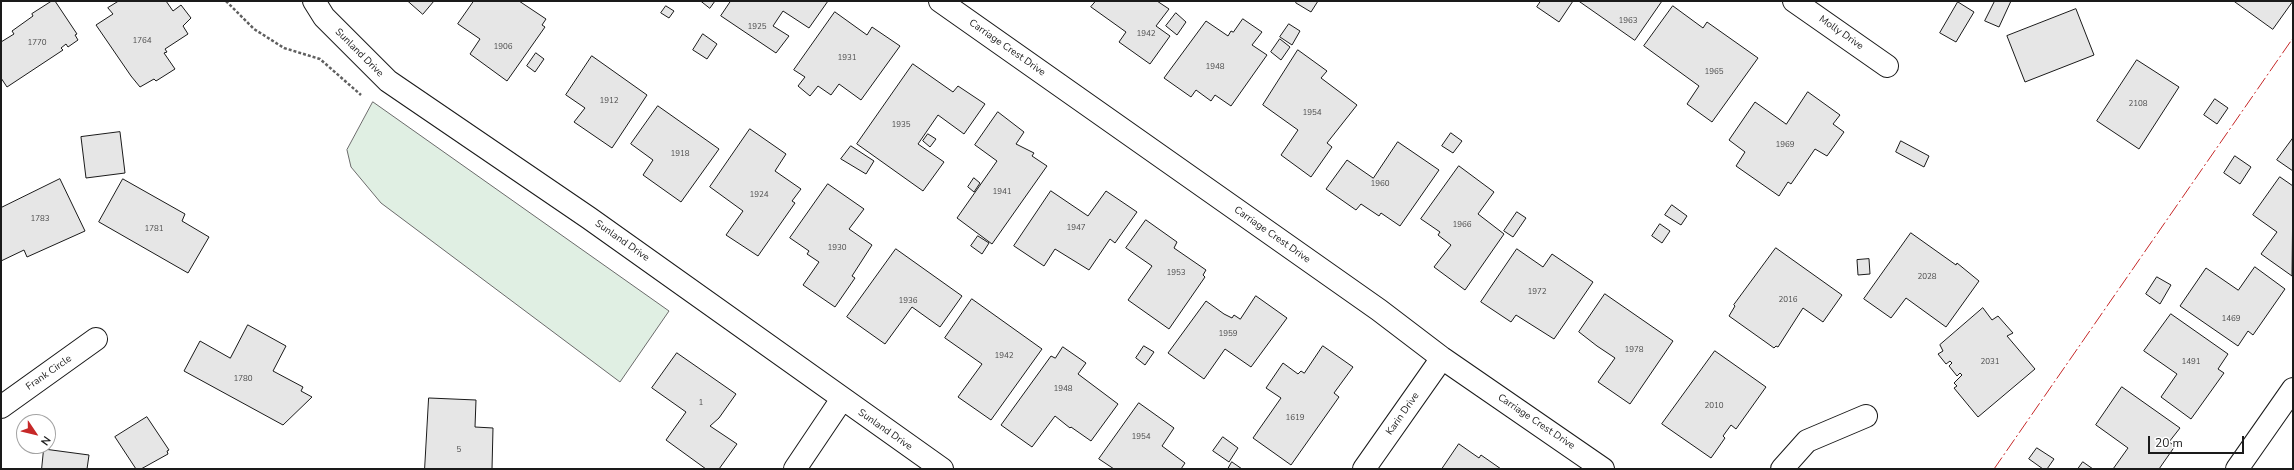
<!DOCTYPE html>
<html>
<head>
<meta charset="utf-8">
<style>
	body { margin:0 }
	#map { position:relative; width:2294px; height:470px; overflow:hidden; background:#fff; font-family:"Nunito Sans",sans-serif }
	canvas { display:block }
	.frame { position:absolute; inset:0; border:2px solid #1a1a1a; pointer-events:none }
	.north { position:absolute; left:16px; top:414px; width:40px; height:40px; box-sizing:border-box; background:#fff; border:1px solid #a3a3a3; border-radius:50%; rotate:125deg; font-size:11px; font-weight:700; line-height:16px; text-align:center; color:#1a1a1a }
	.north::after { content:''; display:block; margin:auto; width:14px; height:18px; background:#c62828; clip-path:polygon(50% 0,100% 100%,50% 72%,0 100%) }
	.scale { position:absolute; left:2148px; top:436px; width:96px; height:18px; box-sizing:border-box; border:2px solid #1a1a1a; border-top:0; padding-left:5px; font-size:12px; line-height:14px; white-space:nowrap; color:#1a1a1a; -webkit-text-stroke:3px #fff; paint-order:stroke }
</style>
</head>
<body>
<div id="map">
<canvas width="2294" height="470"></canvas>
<div class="frame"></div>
<div class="north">N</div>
<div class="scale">20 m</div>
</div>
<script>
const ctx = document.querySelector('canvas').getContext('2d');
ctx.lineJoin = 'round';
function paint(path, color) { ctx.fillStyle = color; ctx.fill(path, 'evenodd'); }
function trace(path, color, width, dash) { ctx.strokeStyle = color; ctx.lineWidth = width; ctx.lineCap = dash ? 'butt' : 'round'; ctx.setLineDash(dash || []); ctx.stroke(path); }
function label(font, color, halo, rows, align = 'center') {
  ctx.font = font + ' "Nunito Sans",sans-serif'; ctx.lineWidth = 3; ctx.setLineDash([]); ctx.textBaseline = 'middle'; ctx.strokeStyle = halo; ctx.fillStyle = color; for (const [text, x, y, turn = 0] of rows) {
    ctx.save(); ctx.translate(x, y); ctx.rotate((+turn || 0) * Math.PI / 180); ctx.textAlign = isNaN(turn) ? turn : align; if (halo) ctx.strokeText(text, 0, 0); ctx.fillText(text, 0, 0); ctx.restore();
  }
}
const green = new Path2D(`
	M373 102 669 311 620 382 381 203 351 167 347 150Z`);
const building = new Path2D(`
	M52 1H55L77 34 75 35 78 40 68 47 66 44 61 48 63 50 7 87 1 78V42L14 34 12 31 33 16 32 14Z
	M119 1H166L173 11 181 5 191 18 183 26 188 34 165 49 167 52 164 53 175 69 156 81 154 79 140 87 131 76 96 25 113 14 108 8Z
	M408 1H434L423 14Z
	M474 1H519L546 19 542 25 545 27 507 81 470 54 480 39 458 24Z
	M701 1H715L710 8Z
	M731 1H828L809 28 783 11 773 26 789 36 776 53 721 16Z
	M1096 1H1157L1169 9 1156 26 1170 36 1150 64 1119 42 1126 32 1091 7Z
	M1297 1H1318L1311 12 1296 3Z
	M1541 1H1573L1559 22 1537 7Z
	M1579 1H1662L1635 40Z
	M1995 1H2011L1999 27 1985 21Z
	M2234 1H2293L2273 29Z
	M1958 2 1974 12 1956 42 1940 33Z
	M666 6 674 11 669 18 661 13Z
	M1673 6 1703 28 1707 22 1758 58 1712 122 1687 104 1699 86 1644 46Z
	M2076 9 2094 55 2025 82 2007 36Z
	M835 12 867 35 872 27 900 46 861 100 839 84 831 95 818 86 810 96 798 86 805 77 794 70Z
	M1176 13 1186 22 1177 35 1166 26Z
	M1243 19 1262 32 1252 45 1267 55 1231 106 1215 95 1211 101 1196 90 1191 97 1164 78 1206 21 1228 36 1231 31 1233 32Z
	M1289 24 1300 31 1292 45 1280 37Z
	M703 34 717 44 707 59 693 50Z
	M1280 39 1290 47 1281 60 1271 52Z
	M1298 50 1327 71 1321 78 1357 105 1327 143 1332 147 1311 177 1281 155 1298 130 1263 105Z
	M536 53 544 59 535 72 527 66Z
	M592 56 647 95 612 148 574 122 585 108 566 95Z
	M2137 60 2179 87 2139 149 2097 121Z
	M913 64 953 92 958 86 985 104 964 134 938 115 918 144 944 162 923 191 857 144Z
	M1808 92 1840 115 1833 124 1844 132 1827 156 1815 149 1791 184 1788 182 1779 196 1736 166 1745 152 1729 140 1755 102 1786 124Z
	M2215 99 2228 108 2217 124 2204 115Z
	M658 106 719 149 681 202 643 175 653 160 631 144Z
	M998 112 1024 132 1016 144 1034 153 1032 156 1047 166 992 244 957 218 997 161 975 145Z
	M750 129 786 154 775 171 801 189 792 201 795 203 758 256 726 235 743 211 710 187Z
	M120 132 125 173 86 178 81 137Z
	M1451 133 1462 141 1453 153 1442 146Z
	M928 134 936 139 930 147 923 141Z
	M2293 138V171L2277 160Z
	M1901 141 1929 156 1924 167 1896 152Z
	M1398 142 1439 170 1400 226 1381 213 1379 216 1361 204 1356 210 1326 189 1347 160 1373 178Z
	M851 146 874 161 866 174 841 159Z
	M2235 156 2251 167 2240 184 2224 173Z
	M1459 166 1494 192 1478 214 1504 234 1465 290 1434 267 1451 245 1438 235 1440 232 1421 219Z
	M2280 177 2293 186 2292 276 2261 254 2277 232 2253 215Z
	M974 178 980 183 974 192 968 187Z
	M60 179 85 231 27 257 24 250 1 261V208Z
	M123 179 185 214 182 221 209 237 188 273 99 222Z
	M828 184 864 209 849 229 872 245 852 276 855 278 835 307 803 285 819 262 807 254 809 251 790 238Z
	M1051 191 1088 216 1106 191 1137 212 1115 243 1110 239 1089 270 1055 249 1044 266 1014 246Z
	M1672 205 1687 216 1681 225 1665 215Z
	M1517 212 1526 218 1513 237 1504 231Z
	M1146 220 1177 242 1174 248 1206 270 1203 275 1205 277 1169 329 1128 300 1152 266 1126 248Z
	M1660 224 1670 231 1662 243 1652 236Z
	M1911 233 1956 265 1957 263 1979 281 1946 327 1906 298 1891 318 1864 299Z
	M978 236 989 243 982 254 971 246Z
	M1776 248 1842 295 1823 322 1803 308 1778 347 1776 346 1774 348 1729 316 1735 306 1734 305Z
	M896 249 962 296 940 327 912 307 885 344 847 317Z
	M1517 249 1543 267 1552 254 1593 282 1554 339 1516 315 1511 322 1481 302Z
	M1869 259 1870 274 1858 275 1857 260Z
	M2255 267 2285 289 2253 335 2248 331 2238 346 2180 306 2206 268 2238 290Z
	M2157 277 2171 285 2160 304 2146 294Z
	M1605 294 1673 341 1630 404 1598 382 1615 358 1597 346 1579 332Z
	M1256 296 1287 318 1251 367 1225 349 1204 379 1168 353 1206 301 1224 314 1232 318 1234 315 1240 319Z
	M972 299 1042 349 991 420 958 397 982 364 945 338Z
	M1983 308 1992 320 1998 316 2013 333 2007 336 2035 369 1978 417 1954 388 1957 386 1954 383 1962 375 1960 373 1957 376 1949 366 1952 363 1950 361 1946 364 1938 354 1943 351 1940 345Z
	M2171 314 2228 354 2218 369 2224 373 2191 419 2161 397 2177 374 2144 351Z
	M248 325 286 346 273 371 303 387 301 391 312 397 283 425 184 371 200 341 230 358Z
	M1144 346 1154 352 1145 365 1136 358Z
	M1323 346 1353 367 1334 393 1339 397 1291 465 1253 438 1281 398 1266 388 1283 363 1298 374 1301 371 1304 373Z
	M1063 347 1086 363 1078 374 1118 404 1091 441 1071 427 1070 428 1055 416 1032 447 1001 425 1051 356 1055 358Z
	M1715 351 1766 387 1736 429 1731 425 1723 436 1725 438 1711 458 1662 424Z
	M677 353 736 394 719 418 710 426 737 444 719 469H706L666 440 686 412 652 388Z
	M2122 387 2180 428 2169 442 2175 446 2159 469H2113L2128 448 2096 425Z
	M429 398 476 400 475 427 493 428 492 469H425Z
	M1139 403 1174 428 1162 446 1185 463 1181 469H1114L1099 459Z
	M147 417 169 450 167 451 168 454 141 469H136L115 437Z
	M1223 437 1238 448 1229 462 1213 451Z
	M1459 444 1479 458 1481 455 1501 469H1442Z
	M2037 448 2054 459 2047 469H2043L2029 459Z
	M44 449 89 455 87 469H42Z
	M1232 462 1242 469H1228Z
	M2083 462 2093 469H2078Z`);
const path = new Path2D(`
	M226 1 254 29 284 48 320 59 361 95`);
const street = new Path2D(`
	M314 1 324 17 388 81 589 218 942 469
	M940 1 1379 310 1442 358 1603 469
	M1794 1 1887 66
	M1 407 96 339
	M795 469 842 399
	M1364 469 1442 358
	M1782 469 1807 441 1866 416
	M2237 469 2293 389`);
const power = new Path2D(`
	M1994 469 2293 38`);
const numberNames = [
	["1963",1628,21],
	["1925",757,27],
	["1942",1146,34],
	["1764",142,41],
	["1770",37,43],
	["1906",503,47],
	["1931",847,58],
	["1948",1215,67],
	["1965",1714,72],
	["1912",609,101],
	["2108",2138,104],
	["1954",1312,113],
	["1935",901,125],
	["1969",1785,145],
	["1918",680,154],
	["1960",1380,184],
	["1941",1002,192],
	["1924",759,195],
	["1783",40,219],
	["1966",1462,225],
	["1947",1076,228],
	["1781",154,229],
	["1930",837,248],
	["1953",1176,273],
	["2028",1927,277],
	["1972",1537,292],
	["2016",1788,300],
	["1936",908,301],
	["1469",2231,319],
	["1959",1228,334],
	["1978",1634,350],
	["1942",1004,356],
	["2031",1990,362],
	["1491",2191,362],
	["1780",243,379],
	["1948",1063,389],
	["1",701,403],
	["2010",1714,406],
	["1619",1295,418],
	["1954",1141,437],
	["5",459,450]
];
const streetNames = [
	["Molly Drive",1841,33,35],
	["Carriage Crest Drive",1007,48,35],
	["Sunland Drive",359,53,45],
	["Carriage Crest Drive",1272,235,35],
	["Sunland Drive",622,241,35],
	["Frank Circle",49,373,-35],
	["Karin Drive",1403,414,-55],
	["Carriage Crest Drive",1536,422,34],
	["Sunland Drive",885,430,35]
];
paint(green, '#e0efe3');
trace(green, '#6a6a6a', 1);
paint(building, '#e6e6e6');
trace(building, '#1a1a1a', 1);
trace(street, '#1a1a1a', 24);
trace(path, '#5f5f5f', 2.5, [3, 2]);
trace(street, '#fff', 22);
trace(power, '#c62828', 1, [14, 3, 2, 3]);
label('8px', '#4d4d4d', null, numberNames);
label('10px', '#1a1a1a', '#fff', streetNames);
</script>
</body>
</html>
